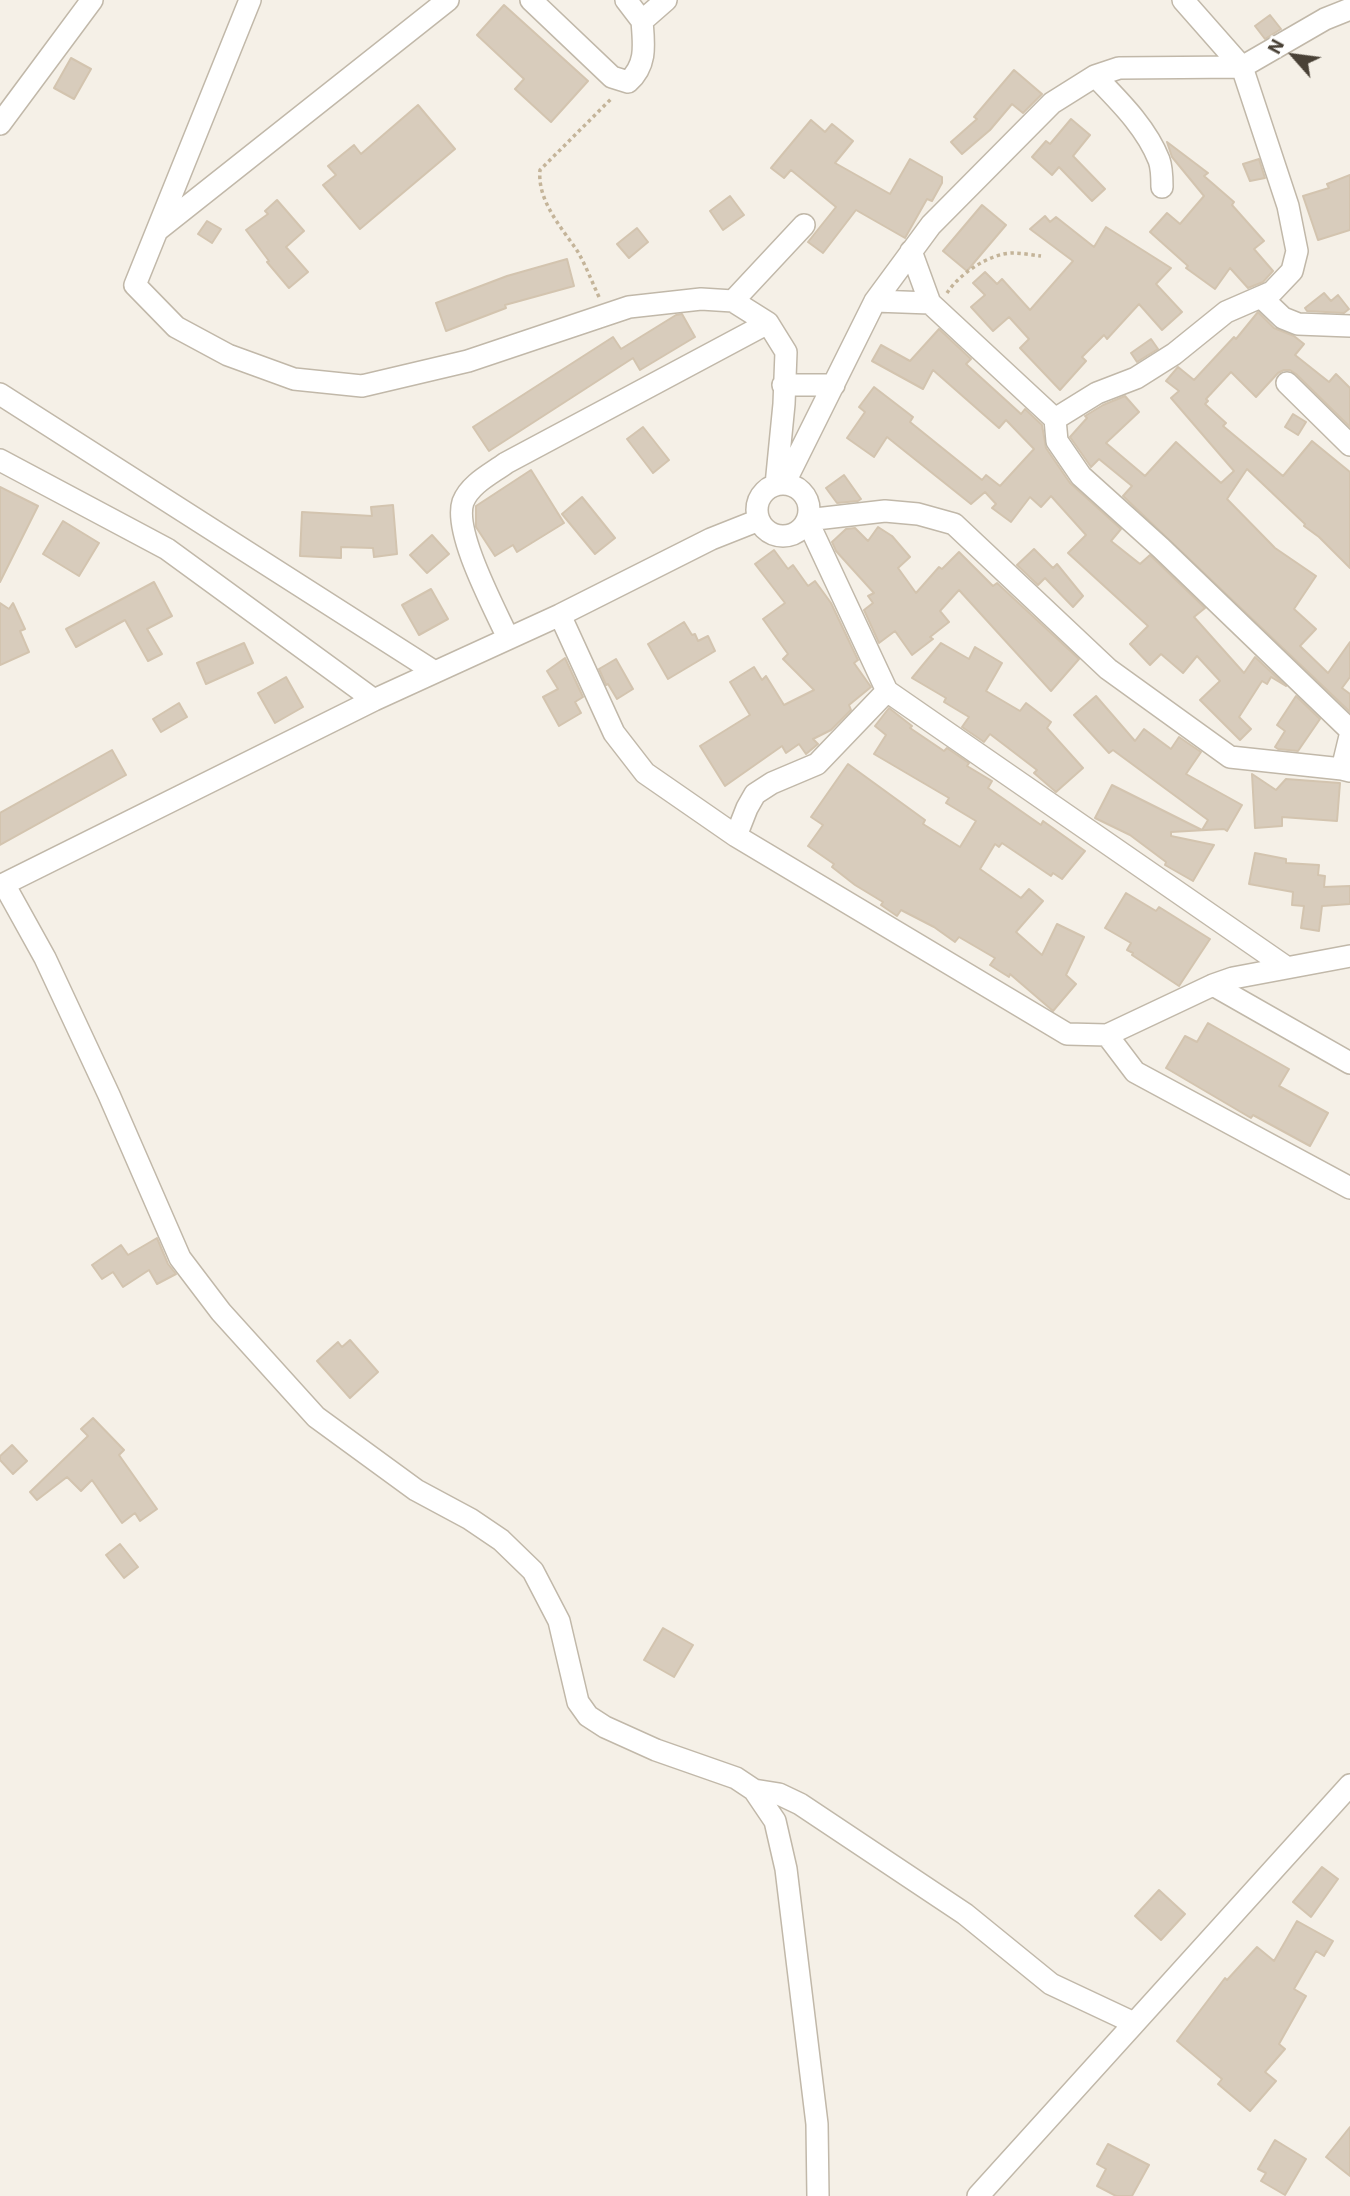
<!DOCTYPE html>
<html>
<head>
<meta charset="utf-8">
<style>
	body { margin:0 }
	#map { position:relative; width:1350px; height:2196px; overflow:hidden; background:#f5f0e7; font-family:"IBM Plex Sans",sans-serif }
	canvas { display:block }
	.north { position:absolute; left:1259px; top:21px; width:70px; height:70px; -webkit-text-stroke:5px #fff; paint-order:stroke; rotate:298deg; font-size:19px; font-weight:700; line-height:28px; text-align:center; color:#494136 }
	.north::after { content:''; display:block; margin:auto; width:24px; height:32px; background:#494136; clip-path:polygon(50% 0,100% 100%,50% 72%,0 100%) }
</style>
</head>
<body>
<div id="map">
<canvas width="1350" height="2196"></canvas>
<div class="north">N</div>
</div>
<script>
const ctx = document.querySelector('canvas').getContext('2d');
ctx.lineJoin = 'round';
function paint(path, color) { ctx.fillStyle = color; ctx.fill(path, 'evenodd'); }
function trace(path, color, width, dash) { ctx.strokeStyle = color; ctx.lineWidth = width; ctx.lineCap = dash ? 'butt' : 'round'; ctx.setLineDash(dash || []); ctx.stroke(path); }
const building = new Path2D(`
	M504 5 588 81 551 122 515 89 524 79 477 35Z
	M1270 15 1281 29 1265 39 1255 26Z
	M71 58 91 69 74 99 54 88Z
	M1014 70 1042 94 1023 113 1012 104 990 130 962 154 951 142 977 119 974 117Z
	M418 105 455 149 360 229 323 185 336 175 328 166 354 145 361 154Z
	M1071 119 1090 135 1073 156 1105 189 1092 201 1059 167 1052 175 1032 157 1046 141 1050 144Z
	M811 120 825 132 832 124 853 141 835 163 890 194 910 159 942 177V183L932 201 927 199 905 238 856 210 823 253 808 242 836 207 791 170 784 178 771 168Z
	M1167 142 1208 173 1204 176 1234 202 1232 205 1264 241 1254 249 1273 271 1263 282 1248 288 1230 268 1215 289 1186 268 1188 266 1150 232 1167 213 1180 224 1204 196 1172 157Z
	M1259 159 1265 178 1250 181 1243 164Z
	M1350 175V230L1318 240 1303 196 1329 188 1327 184Z
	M730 196 744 215 723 230 710 211Z
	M277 200 304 231 286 247 308 272 289 288 267 262 269 261 246 230 268 214 265 211Z
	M982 205 1006 225 967 271 943 251Z
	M1045 216 1050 222 1056 217 1094 247 1106 227 1171 268 1156 284 1182 312 1162 330 1139 304 1107 339 1104 335 1082 357 1086 361 1060 390 1020 348 1029 339 1009 317 993 331 971 307 985 295 973 283 985 272 997 284 1002 279 1030 310 1073 261 1030 229Z
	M207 221 221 229 212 243 198 234Z
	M637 228 648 242 629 258 617 244Z
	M567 259 574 286 505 305 506 308 446 331 436 303 507 276Z
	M1324 293 1331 301 1338 295 1349 309 1344 313 1307 311 1305 308Z
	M1258 312 1274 328 1294 336 1304 344 1295 355 1329 382 1336 374 1350 388V427L1296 374 1290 370H1284L1278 373 1256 397 1231 372 1206 399 1208 401 1205 404 1226 423 1223 426 1283 476 1312 441 1350 472V568L1319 537 1304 526 1305 524 1247 469 1227 499 1275 548 1316 576 1294 609 1316 629 1300 646 1328 673 1350 642V677L1342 688 1350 694V712L1123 496 1132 486 1099 459 1091 467 1070 437 1087 418 1085 416 1103 405 1125 396 1139 412 1106 443 1145 476 1176 442 1221 483 1234 471 1171 398 1179 391 1166 381 1178 367 1194 380 1234 337 1236 339Z
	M682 314 695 337 640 370 633 358 489 451 473 427 613 337 621 349 676 315Z
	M939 329 971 359 966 364 1021 414 1025 409 1042 425 1046 448 1070 483 1121 529 1111 541 1140 564 1150 555 1205 608 1194 617 1244 673 1255 657 1286 686 1271 677 1267 684 1262 681 1239 717 1251 729 1240 740 1200 700 1220 681 1197 656 1183 673 1161 654 1150 665 1130 644 1148 626 1068 553 1086 535 1051 496 1041 507 1030 497 1011 522 992 508 996 504 985 492 971 504 887 437 874 457 847 438 865 412 859 407 874 387 913 417 910 422 982 480 986 475 1000 486 1034 449 1006 420 999 428 933 370 923 389 872 361 881 345 910 361Z
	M1151 339 1158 349 1137 362 1131 353Z
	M1293 414 1306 422 1298 435 1285 427Z
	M643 427 669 460 653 473 627 439Z
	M531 470 564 523 517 552 513 545 495 556 476 527V506Z
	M844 475 861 499 858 501 837 503 826 488Z
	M0 487 38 506 0 582Z
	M582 497 615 538 595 554 562 514Z
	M393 505 397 554 374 557 373 548 341 547V558L300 556 302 512 372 516 371 507Z
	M63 521 99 543 79 576 43 554Z
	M878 527 892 536 910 557 898 568 916 593 939 567 942 569 959 552 993 586 997 583 1079 659 1051 691 959 590 940 611 949 622 930 637 933 639 912 655 895 631 879 643 864 610 873 603 868 596 874 593 836 551 832 542 846 529 855 528 868 541Z
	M432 535 449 554 427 573 410 555Z
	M1034 549 1053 568 1057 564 1083 596 1073 607 1045 578 1038 585 1017 565Z
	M774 550 788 569 793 565 808 586 815 581 831 603 858 660 854 663 871 687 849 705 851 710 831 730 813 739 818 744 806 754 799 744 786 753 782 746 725 786 700 746 750 715 730 682 754 667 762 680 766 676 784 705 814 690 783 659 788 654 763 619 785 603 755 564Z
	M154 582 172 616 147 629 162 654 148 661 125 620 76 647 66 629Z
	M431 589 448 619 419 635 402 605Z
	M0 603 9 609 13 603 25 629 20 631 29 652 0 665Z
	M684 622 692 635 695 634 698 641 708 636 715 651 668 679 648 644Z
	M244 643 253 663 206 684 197 663Z
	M941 643 969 659 975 647 1002 663 986 691 1020 711 1026 703 1051 722 1047 728 1083 768 1056 792 1034 773 1037 770 990 734 984 742 962 727 969 717 944 702 946 698 912 678Z
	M565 658 583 697 575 702 581 713 559 726 543 697 558 689 547 671Z
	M616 659 633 689 617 699 608 684 606 685 599 669Z
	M286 677 303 707 275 723 258 693Z
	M1096 696 1135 741 1144 729 1171 749 1179 737 1201 752 1186 774 1242 805 1227 831 1224 829 1171 832V836L1214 845 1193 881 1165 865 1166 862 1130 835 1095 818 1112 785 1202 830 1208 820 1113 750 1109 753 1074 715Z
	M1296 696 1320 719 1298 751 1278 749 1275 747 1285 731 1277 725Z
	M179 703 187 717 161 732 153 719Z
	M889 708 912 726 910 728 944 751 947 748 969 763 967 766 992 781 988 788 1041 825 1043 821 1085 851 1062 879 1053 873 1051 876 1002 843 999 847 995 844 980 869 1021 898 1029 889 1043 901 1016 932 1042 955 1057 924 1084 937 1066 975 1076 984 1053 1011 1010 974 1009 977 990 965 995 958 959 937 955 942 934 927 901 910 897 916 881 905 883 902 855 885 832 867 834 864 808 846 823 825 811 817 848 764 925 820 923 824 960 847 976 821 946 803 949 798 874 754 886 735 875 726Z
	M112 750 126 775 0 845V813Z
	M1252 774 1276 790 1286 779 1340 783 1337 821 1282 817V826L1255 828Z
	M1255 853 1286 859V863L1319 865 1318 875 1325 876 1324 887 1350 886V904L1322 906 1319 931 1301 928 1304 906 1292 905 1293 892 1249 884Z
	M1126 893 1156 911 1159 907 1210 939 1179 986 1132 955 1133 953 1127 950 1131 943 1105 928Z
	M1208 1023 1289 1069 1279 1086 1328 1113 1310 1146 1253 1115 1251 1118 1166 1068 1185 1036 1197 1042Z
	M157 1238 168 1264 176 1274 157 1284 149 1270 123 1287 113 1272 102 1279 92 1265 121 1245 128 1255Z
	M350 1340 378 1372 350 1398 317 1361 338 1342 342 1347Z
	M93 1418 124 1450 119 1455 157 1509 140 1521 135 1513 122 1523 92 1480 81 1491 67 1477 37 1500 30 1492 88 1436 81 1429Z
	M12 1445 27 1461 13 1474 0 1460V1456Z
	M120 1544 138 1567 124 1578 106 1555Z
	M663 1628 693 1645 674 1677 644 1660Z
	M1322 1867 1338 1879 1311 1917 1293 1902Z
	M1159 1890 1185 1914 1161 1940 1135 1916Z
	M1297 1921 1333 1941 1324 1956 1316 1951 1294 1989 1306 1996 1279 2044 1285 2049 1265 2072 1276 2081 1250 2111 1218 2084 1222 2079 1177 2041 1225 1978 1227 1980 1257 1947 1274 1961Z
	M1350 2127V2176L1326 2157Z
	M1275 2140 1306 2159 1285 2195 1261 2181 1266 2173 1258 2169Z
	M1108 2144 1149 2165 1132 2196H1116L1097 2186 1106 2169 1097 2164Z`);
const path = new Path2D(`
	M947 293C959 274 990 253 1013 253 1022 253 1032 255 1041 256
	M599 297C592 282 586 266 578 252 562 228 537 201 540 170L612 98`);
const minor = new Path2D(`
	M250 0 135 285 176 327 228 355 294 379 362 386 468 361 629 307 701 299 733 301 768 323 786 352 784 404 776 485
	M531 0 612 77 628 82C647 65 644 45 642 21L666 0
	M626 0 642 21
	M1183 0 1242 67 1288 206 1297 251 1292 271 1272 292 1226 312 1174 354 1136 378 1097 393 1055 419 1057 441 1081 476 1161 548 1350 730
	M1095 76C1119 101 1146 127 1159 160 1162 168 1162 178 1162 187
	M0 124 92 0
	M159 229 448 0
	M911 251 930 303
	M1261 297 1283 318 1298 324 1350 326
	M733 301 804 225
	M875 301 930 303 1055 419
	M1287 383 1350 445
	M783 385H834
	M0 394 435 672
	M0 460 167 549 374 700
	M784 484 875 301 931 225 1052 103 1095 76 1119 68 1242 67 1325 19 1350 9
	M757 510a26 26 0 1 1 52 0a26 26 0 1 1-52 0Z
	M560 615 614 733 645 773 736 836 1067 1034 1107 1035 1213 985 1233 978 1350 956
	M508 638C495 609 453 532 463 502 470 484 491 474 506 463L768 323
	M1350 736 1342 769 1350 771
	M736 836 747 808 755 794 772 783 817 764 887 691
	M4 884 45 958 109 1095 180 1258 221 1312 316 1417 416 1490 470 1519 501 1540 533 1571 559 1621 578 1702 588 1716 605 1727 656 1750 736 1778 754 1790 775 1821 786 1869 817 2124 818 2196
	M0 886 374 700 560 615 711 539 759 520
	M1286 967 887 691 807 520 885 511 918 514 954 524 1108 669 1230 757 1342 769
	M1213 985 1350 1063
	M1107 1035 1135 1072 1350 1188
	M754 1790 779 1794 800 1804 965 1914 1051 1984 1134 2023
	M978 2196 1350 1785`);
paint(building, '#d8ccbc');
trace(building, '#d3c4af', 2);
trace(minor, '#c1b8a9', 24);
trace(path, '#c4b499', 3.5, [3.5, 3.5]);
trace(minor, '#fff', 21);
</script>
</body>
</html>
